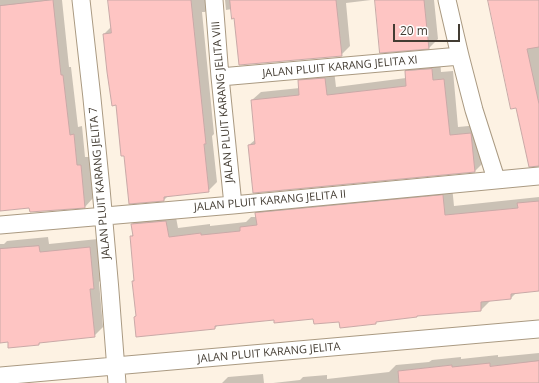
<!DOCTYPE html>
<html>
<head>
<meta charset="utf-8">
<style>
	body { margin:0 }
	#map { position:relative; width:539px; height:383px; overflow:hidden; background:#fdf2e3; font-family:"Open Sans",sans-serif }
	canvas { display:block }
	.scale { position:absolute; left:393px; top:24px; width:67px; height:18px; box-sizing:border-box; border:2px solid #433c32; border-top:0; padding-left:5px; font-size:12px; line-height:14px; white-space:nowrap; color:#433c32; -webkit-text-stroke:3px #fff; paint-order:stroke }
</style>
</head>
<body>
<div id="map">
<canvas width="539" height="383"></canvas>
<div class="scale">20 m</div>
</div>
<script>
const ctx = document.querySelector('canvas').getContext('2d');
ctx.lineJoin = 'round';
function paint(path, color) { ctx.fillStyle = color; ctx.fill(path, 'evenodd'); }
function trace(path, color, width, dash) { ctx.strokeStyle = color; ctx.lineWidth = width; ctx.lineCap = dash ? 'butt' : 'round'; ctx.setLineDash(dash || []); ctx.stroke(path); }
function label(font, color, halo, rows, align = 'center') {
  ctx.font = font + ' "Open Sans",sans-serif'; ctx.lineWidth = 3; ctx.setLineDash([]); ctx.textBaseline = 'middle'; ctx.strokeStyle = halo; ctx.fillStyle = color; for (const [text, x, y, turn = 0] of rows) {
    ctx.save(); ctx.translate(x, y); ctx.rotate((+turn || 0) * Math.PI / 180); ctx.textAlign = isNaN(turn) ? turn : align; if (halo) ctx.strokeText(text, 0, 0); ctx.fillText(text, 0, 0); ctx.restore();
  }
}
const shadow = new Path2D(`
	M0 0H62L69 67H71L78 127 82 126 85 157H89L93 198 85 207H30L0 210Z
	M109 0H213V3L205 12H202L214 134 212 136 217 182 208 191 168 196 164 200 117 104 104 34 111 27Z
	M225 0H371L346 3 350 46 341 55 235 17 232 9 226 10Z
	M376 0H434L438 39 429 48 381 52Z
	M489 0H539V154L517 107Z
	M440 60 441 72 453 71 458 127 479 125 484 162 475 171 254 192 249 145 256 139 252 100 261 92 300 88 299 81 308 72 334 70 336 87 406 78V71L414 62Z
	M452 186 454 206 539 197V290L517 292 511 298 491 300 481 310 419 315 417 316 378 320 375 323 314 318 275 319 218 325 215 328 133 281 135 279 131 237 133 234 132 224 142 215 175 212 178 228 210 224V226L246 222 251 217H257L256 213 266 204Z
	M48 237 49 244 98 239 103 278 99 282 103 327 94 336 41 342 39 344 9 341 0 342V244H4L7 241Z
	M539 353V383H273L300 380 303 377 327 375V379L389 372 396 365 429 362 432 360 461 357V359L498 355V357Z
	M263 374 264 383H222L228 377Z`);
const building = new Path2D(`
	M53 0 61 75H63L70 135 74 134 77 165H81L85 208 30 212 29 208 0 211V6Z
	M108 0H191L206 144H204L209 192 164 197V201L129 204 124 156H121L116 105 112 106 107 72 103 34 111 33Z
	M230 0H336L342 56 239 65 234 18 232 19Z
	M375 0H424L429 49 380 53Z
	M488 0H539V47L527 49 539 104V166L529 167 516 108 511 109Z
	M432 69 433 80 444 79 450 135 471 133 475 172 253 193 248 145 255 144 251 100 299 95 298 80 325 78 327 95 406 86 405 71Z
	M443 195 445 215 518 208 517 203 539 201V291L511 294V299L481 302V311L417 316V317L376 322V324L340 328 339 322 314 324 313 319 274 323V320L215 326V329L136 337 134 317 136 316 132 281H134L130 236H133L131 224 166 221 169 237 201 233V235L240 231V227L257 225 255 213Z
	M39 246 40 252 90 247 94 289H90L95 337 39 343V345L8 348V342L0 343V249Z
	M539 361V383H399L398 371 452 365V367L490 363V366Z`);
const street = new Path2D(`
	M81 0C96 127 108 255 117 383
	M214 0 220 77 233 205
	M447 0 460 56 474 110 496 179
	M220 77 460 56
	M0 225 233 205 539 176
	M0 376 539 329`);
const streetNames = [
	["JALAN PLUIT KARANG JELITA XI",340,67,-5],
	["JALAN PLUIT KARANG JELITA VIII",223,102,-95],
	["JALAN PLUIT KARANG JELITA 7",100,183,-95],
	["JALAN PLUIT KARANG JELITA II",270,201,-5],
	["JALAN PLUIT KARANG JELITA",269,353,-5]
];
paint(shadow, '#0003');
paint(building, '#fec5c3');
trace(building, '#c9a9a7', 1);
trace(street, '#aa9a82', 19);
trace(street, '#fff', 17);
label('11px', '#433c32', '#fff', streetNames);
</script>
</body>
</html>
